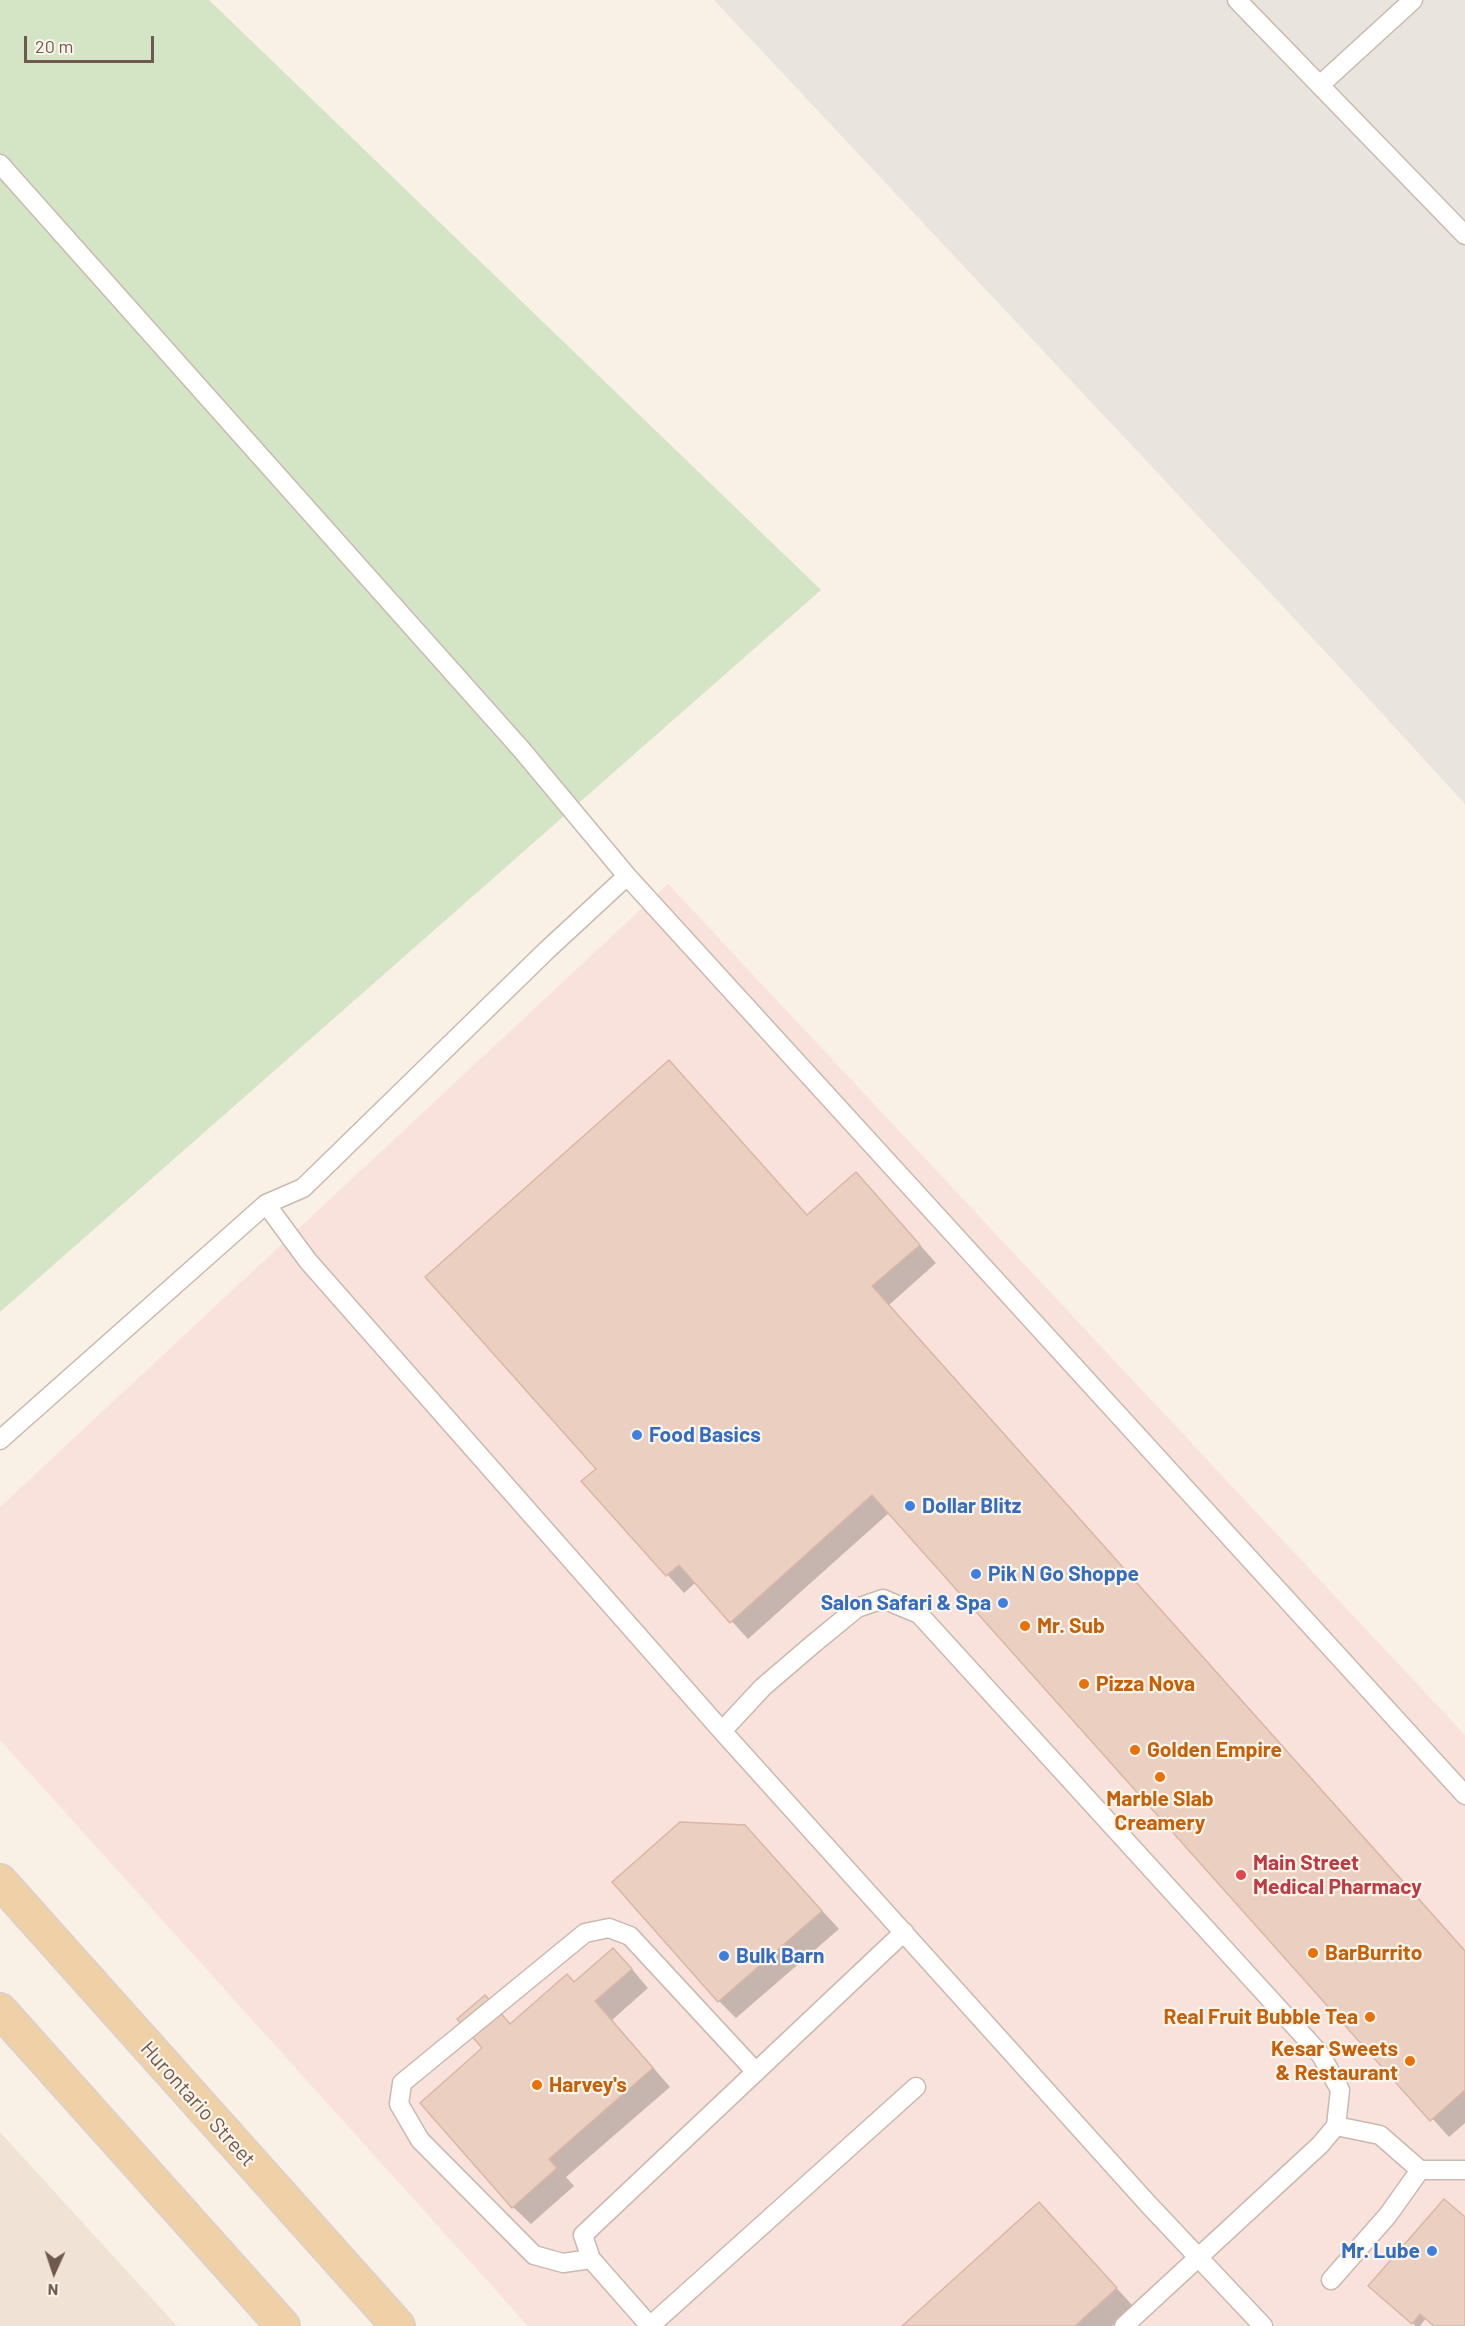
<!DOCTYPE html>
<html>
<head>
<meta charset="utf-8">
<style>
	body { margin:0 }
	#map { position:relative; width:1465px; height:2326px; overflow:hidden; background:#f9f1e6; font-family:Barlow,sans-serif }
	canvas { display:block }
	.north { position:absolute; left:24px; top:2242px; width:60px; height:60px; -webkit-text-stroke:4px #fcf5ec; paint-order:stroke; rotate:183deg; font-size:16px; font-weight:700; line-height:24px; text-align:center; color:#6f584e }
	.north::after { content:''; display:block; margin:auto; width:21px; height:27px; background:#6f584e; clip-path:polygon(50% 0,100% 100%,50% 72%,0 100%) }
	.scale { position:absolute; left:24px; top:36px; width:130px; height:27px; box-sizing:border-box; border:3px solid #6f584e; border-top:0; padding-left:8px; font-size:18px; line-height:21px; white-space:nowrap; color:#6f584e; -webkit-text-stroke:4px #fcf5ec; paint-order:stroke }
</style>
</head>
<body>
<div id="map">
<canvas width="1465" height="2326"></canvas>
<div class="north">N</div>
<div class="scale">20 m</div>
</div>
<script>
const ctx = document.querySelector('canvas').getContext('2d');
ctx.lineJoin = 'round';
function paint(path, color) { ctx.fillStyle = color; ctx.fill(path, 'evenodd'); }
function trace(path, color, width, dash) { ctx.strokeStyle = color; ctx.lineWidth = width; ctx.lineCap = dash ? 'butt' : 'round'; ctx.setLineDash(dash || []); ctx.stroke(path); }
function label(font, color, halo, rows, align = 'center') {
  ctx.font = font + ' Barlow,sans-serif'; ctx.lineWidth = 4.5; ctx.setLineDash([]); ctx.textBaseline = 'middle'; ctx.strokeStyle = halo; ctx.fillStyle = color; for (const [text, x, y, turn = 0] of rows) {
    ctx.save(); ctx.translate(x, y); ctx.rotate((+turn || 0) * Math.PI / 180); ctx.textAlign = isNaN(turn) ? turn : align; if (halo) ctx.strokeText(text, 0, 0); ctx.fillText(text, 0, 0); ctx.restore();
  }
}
const residential = new Path2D(`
	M0 2132 177 2326H0Z`);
const commercial = new Path2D(`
	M668 884 1465 1735V2326H528L0 1740V1507Z`);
const industrial = new Path2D(`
	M714 0H1465V804L1333 660Z`);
const green = new Path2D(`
	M0 0H209L821 590 0 1312Z`);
const shadow = new Path2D(`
	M686 1080 808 1217 873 1192 936 1263 889 1305 1465 1951V2123L1449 2137 890 1512 748 1639 696 1582 684 1593 583 1481 598 1469Z
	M744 1826 839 1929 736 2018 719 2001Z
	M631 1968 648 1988 612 2020 670 2087 566 2177 574 2186 531 2224 513 2207 511 2025 574 1984Z
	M1039 2204 1133 2306 1112 2326H904Z
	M1465 2219V2326H1435L1426 2318 1420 2326H1416L1376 2291Z`);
const building = new Path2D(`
	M669 1060 807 1215 856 1172 920 1245 872 1286 1465 1951V2090L1430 2121 872 1495 730 1623 679 1565 666 1576 581 1481 596 1469 425 1277Z
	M680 1822 745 1825 822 1911 718 2002 612 1882Z
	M613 1948 632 1969 595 2001 653 2068 549 2159 557 2168 512 2208 420 2103 482 2048 457 2019 485 1995 510 2024 567 1974 574 1982Z
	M1444 2199 1465 2217V2326H1434L1420 2314 1412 2324 1368 2286Z
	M1039 2202 1117 2288 1075 2326H902Z`);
const lane = new Path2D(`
	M1237 0 1465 235
	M1320 85 1413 0
	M0 164 521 749 627 876 1465 1795
	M266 1204 308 1261 722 1731 1149 2205 1263 2326
	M0 1440 266 1204 303 1188 547 950 627 876
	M722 1731 763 1687 812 1645 857 1608 883 1599 919 1614 1321 2055 1340 2090 1336 2126 1320 2145 1124 2326
	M904 1932 583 2235 591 2259 650 2326 916 2087
	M1336 2126 1380 2135 1420 2170H1465
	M591 2259 563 2263 534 2255 420 2140 399 2104 402 2083 585 1933 609 1928 630 1936 756 2072
	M1331 2280 1388 2215 1420 2170`);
const primary = new Path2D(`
	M0 1881 398 2326
	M0 2010 283 2326`);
const markers = [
	[637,1435,6,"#3f7fe0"],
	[910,1506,6,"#3f7fe0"],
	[976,1574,6,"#3f7fe0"],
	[1003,1603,6,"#3f7fe0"],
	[1025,1626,6,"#e8710a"],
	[1084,1684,6,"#e8710a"],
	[1135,1750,6,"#e8710a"],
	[1160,1777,6,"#e8710a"],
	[1241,1875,6,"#e0444e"],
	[1313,1953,6,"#e8710a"],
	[724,1956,6,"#3f7fe0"],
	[1370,2017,6,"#e8710a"],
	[1410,2061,6,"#e8710a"],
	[537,2085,6,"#e8710a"],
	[1432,2251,6,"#3f7fe0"]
];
const shopNames = [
	["Food Basics",649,1435],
	["Dollar Blitz",922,1506],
	["Pik N Go Shoppe",988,1574],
	["Salon Safari & Spa",991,1603,"right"],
	["Bulk Barn",736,1956],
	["Mr. Lube",1420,2251,"right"]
];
const foodNames = [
	["Mr. Sub",1037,1626],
	["Pizza Nova",1096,1684],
	["Golden Empire",1147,1750],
	["Marble Slab",1160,1799,"center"],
	["Creamery",1160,1823,"center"],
	["BarBurrito",1325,1953],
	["Real Fruit Bubble Tea",1358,2017,"right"],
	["Kesar Sweets",1398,2049,"right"],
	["& Restaurant",1398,2073,"right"],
	["Harvey's",549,2085]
];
const healthNames = [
	["Main Street",1253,1863],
	["Medical Pharmacy",1253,1887]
];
const streetNames = [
	["Hurontario Street",198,2104,48]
];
paint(residential, '#f0e2d5');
paint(commercial, '#f8e2db');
paint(industrial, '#eae4df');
paint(green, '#d4e5c6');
paint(shadow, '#0003');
paint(building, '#ebd0c1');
trace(building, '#dbb6a4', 1.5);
trace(lane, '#c9b9ae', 21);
trace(primary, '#d7d0cd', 36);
trace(lane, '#fff', 18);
trace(primary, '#f0d1a7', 33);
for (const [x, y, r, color] of markers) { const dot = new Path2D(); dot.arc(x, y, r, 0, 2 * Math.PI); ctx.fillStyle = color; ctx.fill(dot); trace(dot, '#fcf5ec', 2); }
label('bold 21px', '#366cbe', '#fcf5ec', shopNames, 'left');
label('bold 21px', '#c56008', '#fcf5ec', foodNames, 'left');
label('bold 21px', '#be3a42', '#fcf5ec', healthNames, 'left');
label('21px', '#6f584e', '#fcf5ec', streetNames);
</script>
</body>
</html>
